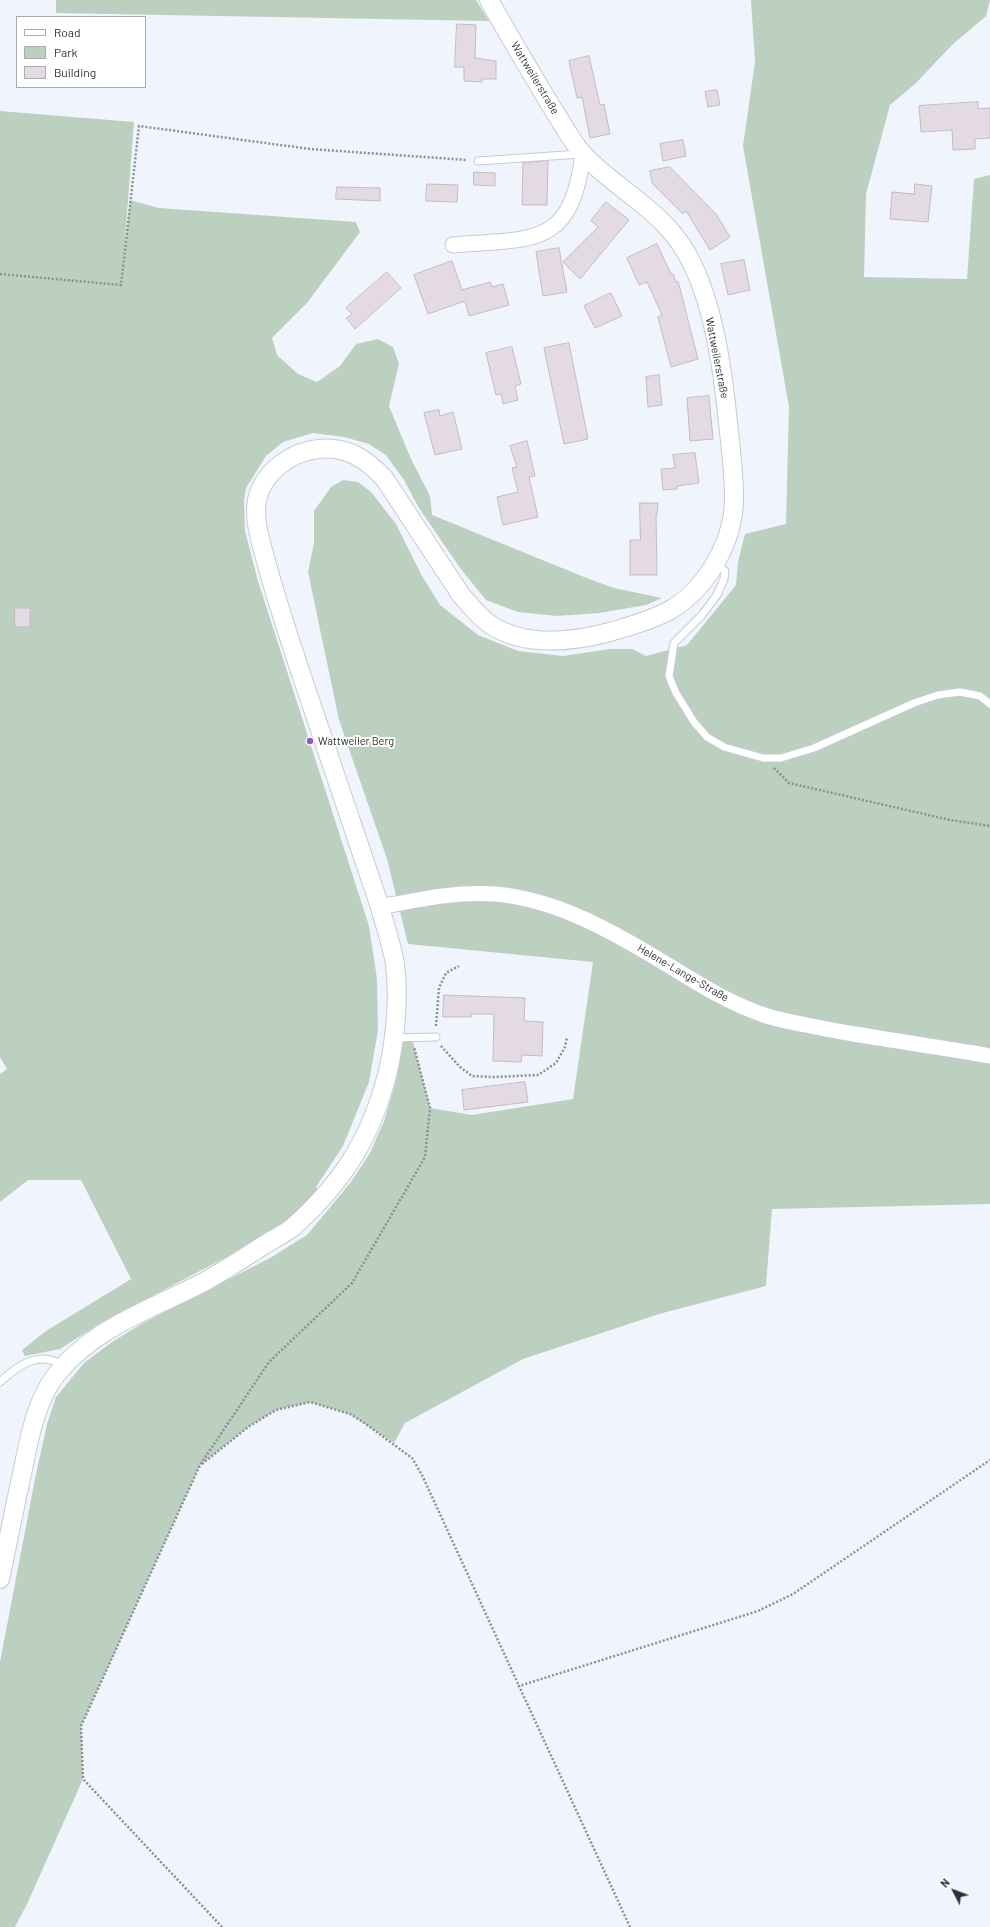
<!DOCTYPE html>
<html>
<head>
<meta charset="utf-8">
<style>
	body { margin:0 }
	#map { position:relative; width:990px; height:1927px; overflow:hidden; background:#f0f4fd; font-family:Barlow,sans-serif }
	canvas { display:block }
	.legend { position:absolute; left:16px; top:16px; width:130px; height:72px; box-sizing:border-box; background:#fff; border:1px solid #acacae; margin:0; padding:5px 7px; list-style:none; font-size:12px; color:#2f3034 }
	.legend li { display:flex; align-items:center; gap:8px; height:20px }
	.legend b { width:20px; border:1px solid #acacae }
	.north { position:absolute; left:934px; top:1871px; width:40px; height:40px; -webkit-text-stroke:3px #fff; paint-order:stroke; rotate:312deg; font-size:11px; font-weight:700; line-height:16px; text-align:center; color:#2f3034 }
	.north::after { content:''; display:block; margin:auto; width:14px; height:18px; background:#2f3034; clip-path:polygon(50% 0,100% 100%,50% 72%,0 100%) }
</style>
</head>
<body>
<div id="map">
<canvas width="990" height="1927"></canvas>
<ul class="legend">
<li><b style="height:5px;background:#fff"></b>Road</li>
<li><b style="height:11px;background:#bcd0c0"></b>Park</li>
<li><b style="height:11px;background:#e4dbe2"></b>Building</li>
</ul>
<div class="north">N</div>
</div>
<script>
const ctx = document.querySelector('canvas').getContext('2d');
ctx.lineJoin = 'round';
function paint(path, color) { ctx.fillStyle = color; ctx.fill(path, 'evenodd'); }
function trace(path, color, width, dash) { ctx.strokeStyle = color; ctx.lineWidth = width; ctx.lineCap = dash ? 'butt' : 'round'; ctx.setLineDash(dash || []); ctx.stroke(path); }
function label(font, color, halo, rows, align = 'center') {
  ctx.font = font + ' Barlow,sans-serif'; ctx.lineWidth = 4; ctx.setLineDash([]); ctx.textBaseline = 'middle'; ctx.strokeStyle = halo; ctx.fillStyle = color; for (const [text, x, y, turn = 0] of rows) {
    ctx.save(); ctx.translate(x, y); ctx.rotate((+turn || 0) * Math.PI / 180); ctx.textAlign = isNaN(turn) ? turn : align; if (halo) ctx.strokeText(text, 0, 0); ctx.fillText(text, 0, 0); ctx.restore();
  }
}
const green = new Path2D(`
	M56 0H476L489 21 56 13Z
	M751 0H990L986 16 952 45 916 83 890 105 866 194 864 277 967 279 974 179 990 175V699L986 696 990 708V1204L772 1209 766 1286 659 1314 523 1359 405 1423 394 1443 350 1414 310 1402 276 1410 248 1427 200 1465 81 1726 83 1779 27 1904 15 1927H0V1662L35 1479 47 1424 56 1397 84 1363 112 1342 143 1323 270 1258 307 1235 351 1182 370 1153 384 1121 396 1081 404 1038H412L430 1108 472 1115 573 1099 593 962 408 944 387 859 339 720 308 572 314 543V511L331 487 343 480 358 482 371 492 396 524 422 576 440 605 478 635 518 651 563 656 610 649H632L646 656 687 645 736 585 738 562 745 534 786 524 789 407 743 146 755 62Z
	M0 111 134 122 123 266 130 200 159 208 356 222 360 232 307 303 272 338 277 355 298 374 317 382 340 366 356 344 378 339 393 347 399 364 389 406 411 459 430 496 432 515 589 579 614 588 662 598 646 605 599 613 557 616 518 612 486 600 460 568 419 508 404 480 386 455 369 444 344 437 313 433 283 442 266 456 246 488 244 501 245 531 258 581 369 926 377 979 378 1030 369 1082 343 1146 316 1187 319 1192 283 1223 244 1248 104 1321 60 1349 25 1356 22 1350 46 1331 131 1279 81 1180H28L0 1202V1074L7 1069 0 1057Z`);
const building = new Path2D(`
	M457 24 476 25 475 58 496 61V79H482V82L464 81V67H455Z
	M589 56 600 105 604 104 610 134 590 138 582 97 577 98 569 61Z
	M717 90 720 105 708 107 705 92Z
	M978 102V109L990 108V138L975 139V149L953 150 952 130 921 132 919 106Z
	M683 140 686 156 663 161 660 144Z
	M548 161 547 205H522L523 163Z
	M670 167 716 214 730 237 710 250 686 211 683 214 652 183 650 171Z
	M474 172 495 173V186L474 185Z
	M427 184 458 185 457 202 426 201Z
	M915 184 932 186 928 222 890 219 892 192 914 194Z
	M337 187 380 188V201L336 199Z
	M606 202 629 220 580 279 563 262 598 227 591 221Z
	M657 244 671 274H673L676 282 678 281 698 359 671 367 658 317 662 315 647 282 639 285 627 258Z
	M559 248 567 292 543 296 536 252Z
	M744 260 750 290 728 295 721 264Z
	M452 261 462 290 490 282 492 287 503 284 509 305 469 316 465 301 428 314 414 275Z
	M387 272 401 288 355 329 346 318 352 314 346 308Z
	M611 293 622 316 595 328 584 306Z
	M569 343 588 439 564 444 544 348Z
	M512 347 521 384 515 386 518 400 503 404 501 394 496 395 486 353Z
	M659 375 662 405 648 407 646 377Z
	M709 396 713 439 690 441 687 398Z
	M439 410 440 416 453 412 462 449 435 455 424 413Z
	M527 441 535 476 529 477 538 517 503 525 497 497 518 492 512 468 517 467 510 446Z
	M695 453 699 483 677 486V489L663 490 661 469 675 468 673 455Z
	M640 503H658L657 515H656L657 575H630V540H640Z
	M15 608H30V627H15Z
	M444 995 525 998 524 1021 543 1022 542 1056 522 1055 521 1062 493 1061 494 1014H471V1017H443Z
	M525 1082 528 1102 464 1110 462 1090Z`);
const path = new Path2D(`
	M0 274 121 285 139 126 310 149 467 160
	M774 768 789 783 950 820 990 826
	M436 1026 439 988 446 973 459 966
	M441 1046 460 1067 472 1076 493 1077 538 1075 556 1063 565 1047 567 1037
	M202 1464 248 1427 276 1410 310 1402 350 1414 363 1422 412 1458 422 1475 519 1686
	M222 1927 83 1779 81 1726 200 1465 269 1362 352 1283 425 1157 430 1108 414 1047
	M630 1927 519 1686 758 1611 793 1594 990 1460`);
const service = new Path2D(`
	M478 161 581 154
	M715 564 725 571 724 579 717 595 702 615 674 643 669 676 676 693 694 722 707 737 724 747 763 758H781L814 748 914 703 938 695 960 692 980 696 990 704
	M394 1038 436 1037
	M0 1382C17 1366 40 1349 63 1366`);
const minor = new Path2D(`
	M453 245C533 238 571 249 583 154
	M380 907C417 900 456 891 495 894 553 899 604 927 653 956 690 978 726 1003 767 1016 790 1023 814 1026 837 1031 888 1040 939 1047 990 1056`);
const tertiary = new Path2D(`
	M0 1579C7 1547 13 1515 20 1483 28 1447 33 1405 56 1375 93 1328 151 1309 202 1283 224 1271 244 1258 264 1245 274 1239 284 1234 293 1227 346 1180 375 1131 390 1062 396 1030 399 997 395 964 392 945 385 926 380 907 358 843 337 779 315 715 298 665 281 616 267 565 262 545 253 521 257 500 263 472 291 452 318 449 346 446 365 458 384 478L461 595C470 605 479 617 491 625 525 647 572 642 610 632 630 626 653 620 672 609 708 587 734 540 734 498 734 467 729 435 726 404 721 358 710 294 687 254 662 209 616 190 582 153 570 139 561 121 551 106 530 71 509 36 489 0`);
const markers = [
	[310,741,4,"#8d59d2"]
];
const streetNames = [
	["Wattweilerstraße",535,78,59],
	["Wattweilerstraße",717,358,79],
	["Helene-Lange-Straße",683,973,30]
];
const poiNames = [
	["Wattweiler Berg",318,741]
];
paint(green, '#bcd0c0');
paint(building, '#e4dbe2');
trace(building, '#c4bbc1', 1);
trace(service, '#c6cad3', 9);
trace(minor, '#c6cad3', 17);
trace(tertiary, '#c6cad3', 20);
trace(path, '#8c8f95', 2.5, [2, 2]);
trace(service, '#fff', 7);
trace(minor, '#fff', 15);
trace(tertiary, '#fff', 18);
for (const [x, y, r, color] of markers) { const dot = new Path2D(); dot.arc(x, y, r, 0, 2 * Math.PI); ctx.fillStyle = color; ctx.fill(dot); trace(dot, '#fff', 1.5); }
label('11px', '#2f3034', '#fff', streetNames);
label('11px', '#2f3034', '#fff', poiNames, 'left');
</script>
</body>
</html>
